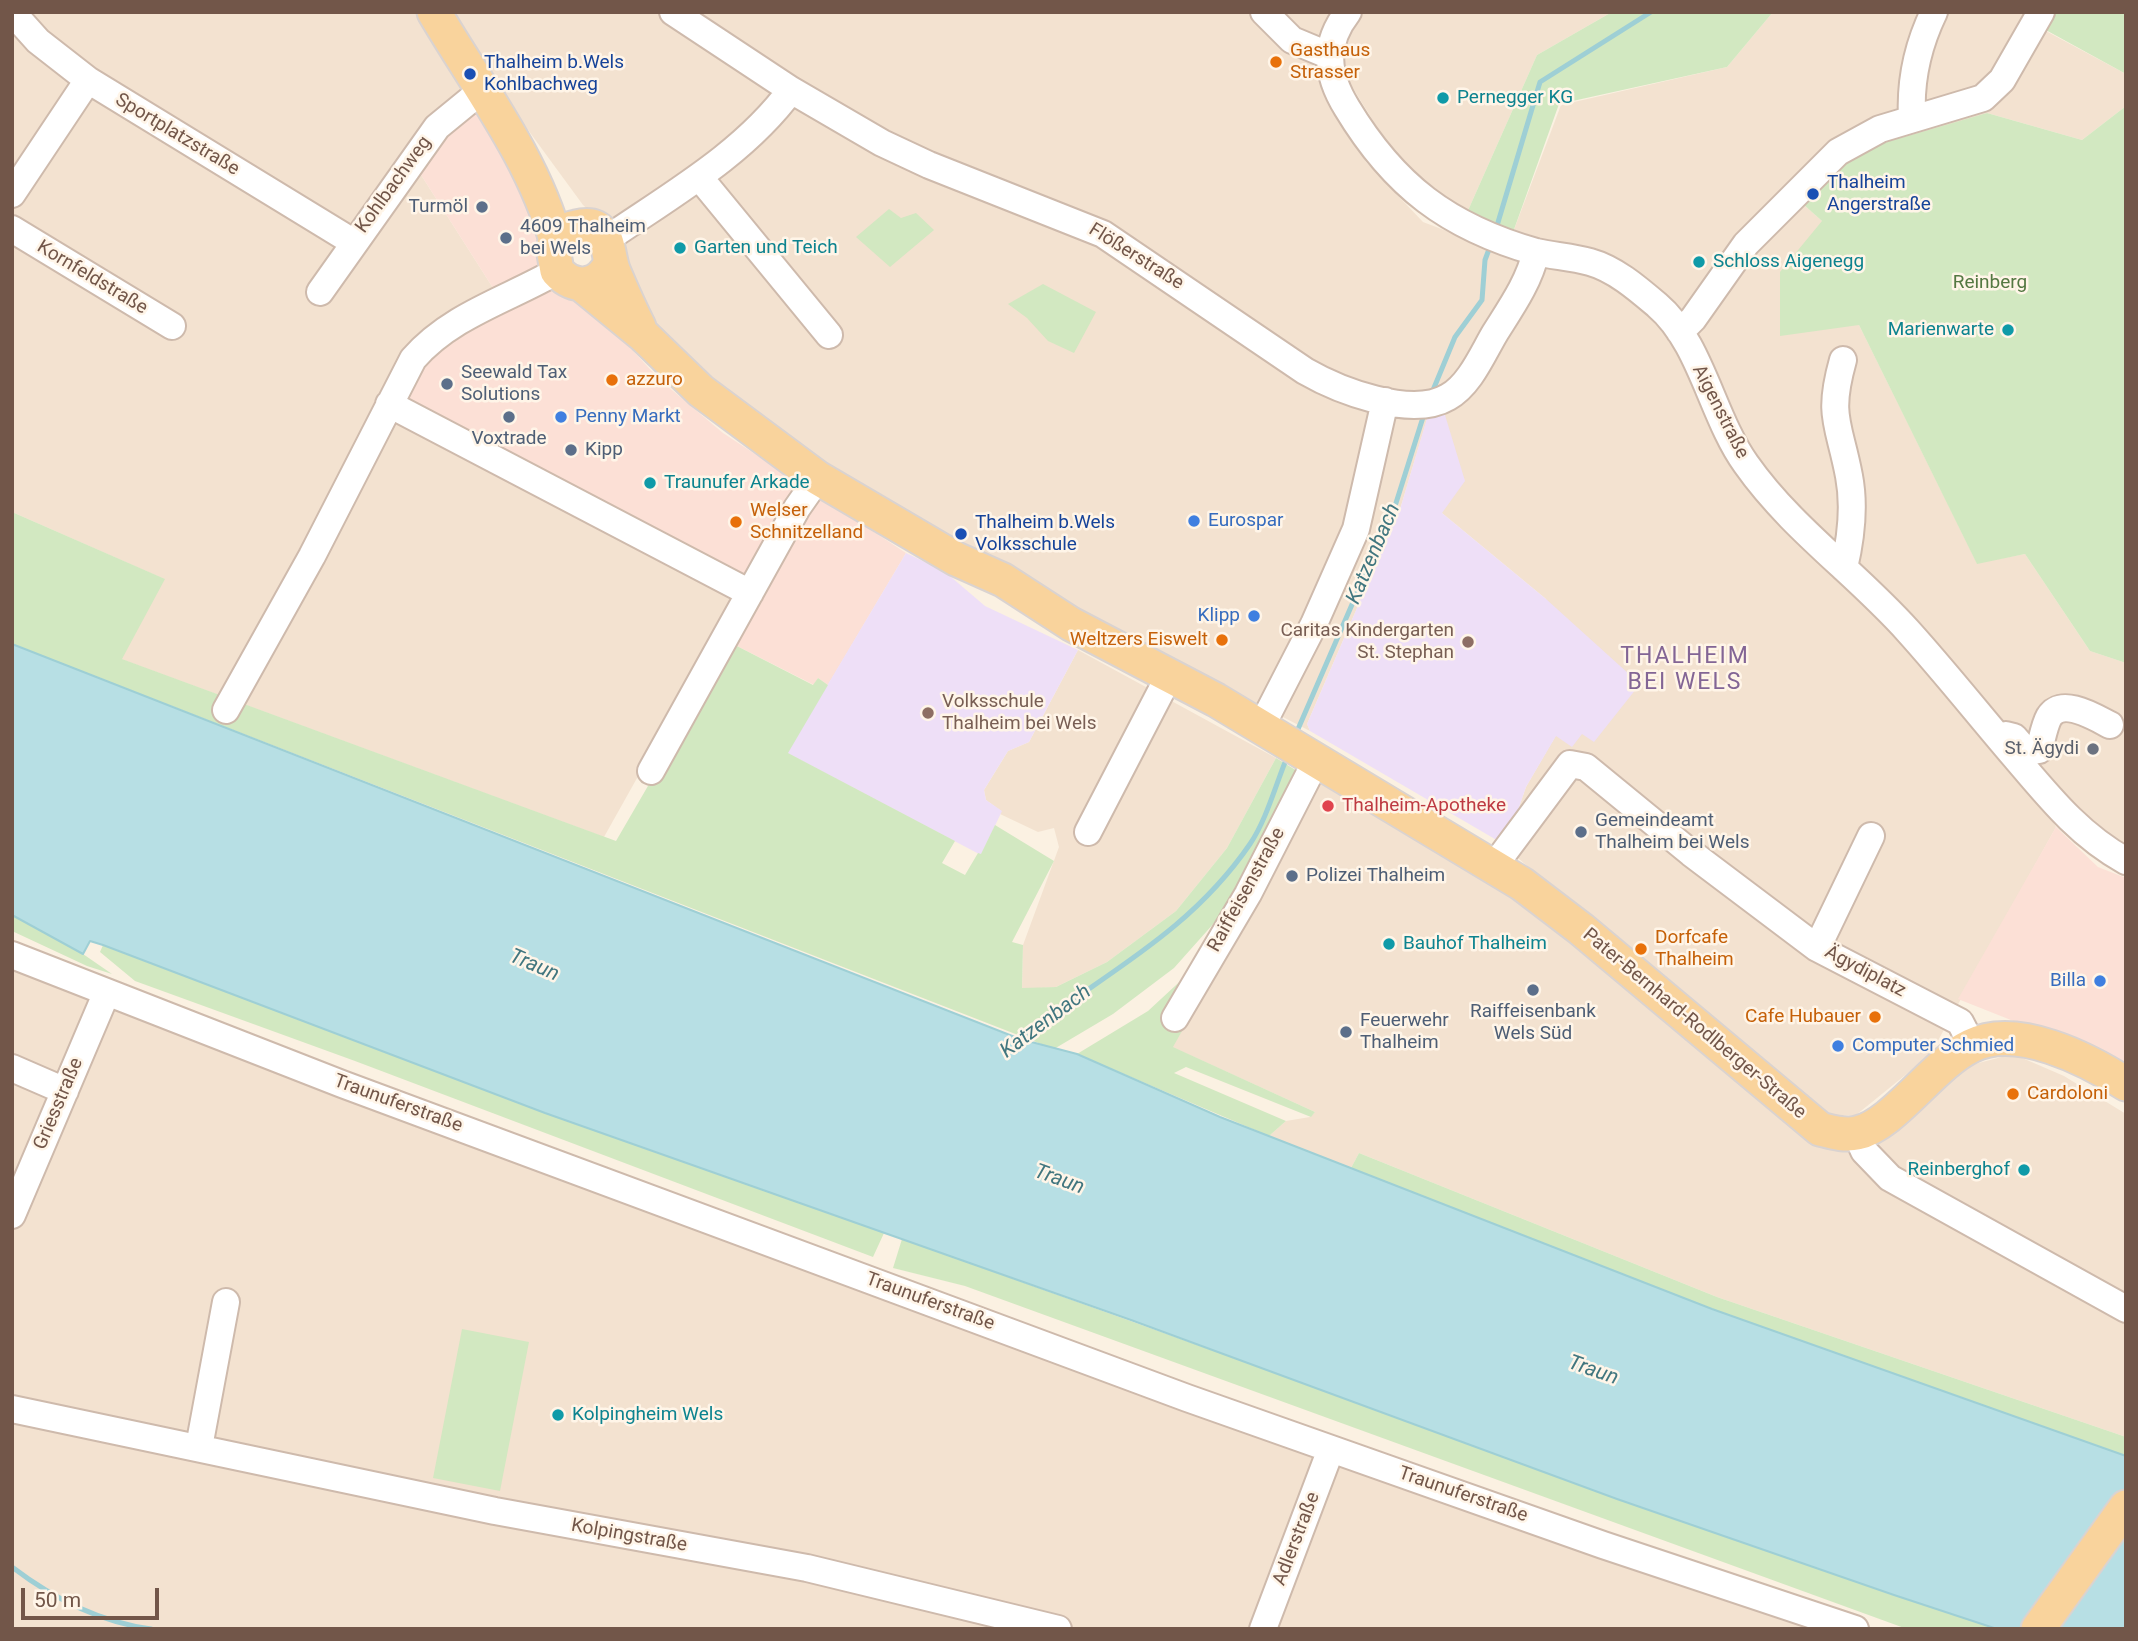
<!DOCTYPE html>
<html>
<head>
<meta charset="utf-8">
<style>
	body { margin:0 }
	#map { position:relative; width:2138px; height:1641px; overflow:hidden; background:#fbf1e2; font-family:Roboto,sans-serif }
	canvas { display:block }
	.frame { position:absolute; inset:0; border:14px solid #725649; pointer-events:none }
	.scale { position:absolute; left:21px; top:1588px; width:138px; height:32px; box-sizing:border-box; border:4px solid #725649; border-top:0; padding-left:9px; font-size:21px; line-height:24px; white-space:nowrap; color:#725649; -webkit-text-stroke:5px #fff5e8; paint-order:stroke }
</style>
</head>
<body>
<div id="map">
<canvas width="2138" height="1641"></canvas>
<div class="frame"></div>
<div class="scale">50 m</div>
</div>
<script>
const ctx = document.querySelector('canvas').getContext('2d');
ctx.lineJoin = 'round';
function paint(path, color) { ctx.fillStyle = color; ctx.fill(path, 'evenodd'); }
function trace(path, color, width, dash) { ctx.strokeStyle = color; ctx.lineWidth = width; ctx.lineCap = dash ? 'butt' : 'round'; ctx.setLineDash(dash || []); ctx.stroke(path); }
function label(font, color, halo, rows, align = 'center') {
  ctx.font = font + ' Roboto,sans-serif'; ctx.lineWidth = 5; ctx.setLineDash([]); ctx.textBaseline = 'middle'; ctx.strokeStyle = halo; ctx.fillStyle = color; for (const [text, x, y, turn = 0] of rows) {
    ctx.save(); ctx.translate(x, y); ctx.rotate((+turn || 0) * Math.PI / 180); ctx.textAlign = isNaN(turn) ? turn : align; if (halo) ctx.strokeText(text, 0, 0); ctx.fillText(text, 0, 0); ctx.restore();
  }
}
const residential = new Path2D(`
	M12 12H415L476 105 416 167 493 288 427 330 748 580 604 837 121 659 164 579 12 512Z
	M449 12H1255L1309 57 1366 162 1423 222 1518 258 1599 273 1667 325 1746 474 1838 570 2039 797 2056 827 1930 1055 1856 1115H1824L1587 919 1500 842 1517 813 1526 787 1556 735 1546 599 1442 513 1428 416 1401 506 1307 724 1310 731 1089 617 833 472 719 385 648 322 612 231 583 205 479 63Z
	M1281 12H1612L1537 55 1466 215 1404 171 1335 59Z
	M1773 12H2052L2044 30 2126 74V106L2082 140 1987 113 1804 205 1822 221 1859 325 1977 563 2025 554 2090 651 2126 663V850L2106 841 1785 495 1739 435 1681 318 1512 235 1561 105 1727 67Z
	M1078 650 1276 758 1227 848 1176 911 1107 962 1056 987 1022 989 1023 945 1059 847 1054 828 1038 832 1000 814 1001 811 986 800 984 790 1008 751 1029 742Z
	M1302 774 1381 814 1499 886 1631 987 1812 1144 1840 1150 1877 1143 1971 1065 2013 1054 2064 1076 2126 1114V1437L1717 1297 1359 1153 1351 1168 1269 1136 1286 1121 1310 1117 1315 1112 1172 1047 1163 1021Z
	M12 961 1837 1629H12Z`);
const commercial = new Path2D(`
	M476 105 596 311 660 380 723 433 906 553 828 685 818 678 814 685 731 643 747 581 385 393 427 330 493 288 416 167Z
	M2056 827 2098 867 2126 878V1069L2114 1061 1958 999Z`);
const education = new Path2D(`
	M1428 415H1445L1465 481 1442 513 1546 599 1640 684 1594 742 1582 734 1572 747 1556 736 1526 787 1517 813 1500 842 1310 731 1307 724 1401 506Z
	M906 553 944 571 985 606 1078 650 1029 742 1008 751 984 790 986 800 1002 811 981 855 787 753Z`);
const green = new Path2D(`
	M1612 12H1773L1727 67 1559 104 1512 235 1466 215 1537 55Z
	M2052 12H2126V74L2044 29Z
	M2126 106V663L2090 651 2025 554 1977 564 1859 325 1780 336V272L1822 221 1804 205 1849 153 1987 113 2082 140Z
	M889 209 901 218 916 213 934 230 890 267 856 237Z
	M1043 284 1096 312 1074 353 1048 341 1027 318 1008 304Z
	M12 512 165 579 122 659 616 841 731 643 813 685 818 678 828 685 788 753 955 841 942 863 965 875 978 853 981 854 995 825 1054 861 1012 942 1023 945 1022 988 1056 987 1107 962 1176 911 1227 848 1276 758 1302 774 1239 895 1174 968 1113 1014 1054 1049 12 644Z
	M12 915 83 954 112 974 87 966 12 931Z
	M103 945 545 1113 884 1233 873 1257 355 1061 135 981 100 952Z
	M1202 961 1163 1021 1182 1031 1173 1047 1315 1112 1311 1117 1186 1067 1174 1073 1286 1121 1269 1136 1077 1054 1148 1011Z
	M1359 1153 1717 1297 2126 1437V1456L1712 1309 1351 1168Z
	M902 1239 1894 1595 1997 1629H1907L965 1286 893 1268Z
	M462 1329 529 1342 500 1491 433 1478Z`);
const water = new Path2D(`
	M12 644 1020 1039 1077 1054 1220 1117 1712 1309 2126 1456V1629H1997L1894 1595 1617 1499 1131 1320 545 1113 103 945 90 941 83 954 12 915Z`);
const stream = new Path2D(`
	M1496 229 1540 82 1651 12
	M1431 395 1455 337 1482 300 1485 260 1491 244
	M1295 736 1396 503 1425 411
	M1015 1042C1099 976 1187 936 1250 844 1267 819 1276 783 1288 755
	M12 1567C54 1599 99 1622 151 1629`);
const minor = new Path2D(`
	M12 12 38 41 88 80 353 242
	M673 12 791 90 882 143 929 165 1103 234 1305 371C1338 390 1411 419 1448 397 1470 385 1483 353 1495 333 1512 306 1529 282 1536 252
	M1264 12 1292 40 1328 55
	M1348 12C1323 44 1326 74 1347 108 1394 186 1448 227 1536 252 1553 256 1572 257 1590 262 1615 269 1637 288 1657 305 1701 342 1712 417 1746 464 1791 528 1856 573 1908 631 1945 672 1979 715 2015 757 2049 797 2079 835 2126 861
	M1912 118C1910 82 1918 45 1934 12
	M700 178 829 335
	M12 194 88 80
	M12 229 172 326
	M607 239C671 195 744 154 791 90
	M320 292 437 127 481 91
	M1680 332 1693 319 1746 244 1838 152 1880 129 1983 98 2002 80 2041 12
	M1843 360C1827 417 1839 423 1849 476 1855 507 1851 538 1844 568
	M389 404 750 593
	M226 710 312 556 413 359C451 315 509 299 557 271
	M1261 727 1314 624 1356 529 1385 401
	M2006 735 2014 737 2027 752 2039 750C2042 740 2044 726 2049 717 2062 696 2096 718 2110 725
	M651 771 797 508 818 478
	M1088 832 1169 676
	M1494 866 1570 764 1586 767 1691 853 1817 948 1960 1022 1972 1045
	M1817 948 1871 836
	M12 955 342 1084 1187 1398 1603 1545 1855 1629
	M1175 1018 1248 894 1316 761
	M12 1068 65 1091
	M1856 1133 1864 1151 1890 1178 2126 1309
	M12 1215 106 994
	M12 1409 495 1511 807 1568 1058 1629
	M199 1447 226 1302
	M1263 1629 1331 1449`);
const major = new Path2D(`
	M434 12C477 85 534 159 556 241
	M610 264C599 287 575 291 557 271L553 248C558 238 564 229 576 227 612 218 606 254 614 272 622 291 630 309 639 327
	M582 285 643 335 701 391 818 478 956 559 1003 580 1071 624 1216 700 1522 884 1581 929 1820 1129C1832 1132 1844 1136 1857 1133 1894 1125 1933 1064 1971 1046 2017 1023 2087 1059 2126 1084
	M2038 1629 2126 1507`);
const markers = [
	[1276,62,7,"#e8710a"],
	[470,74,7,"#1a4fb4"],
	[1443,98,7,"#0f9aa8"],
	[1813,194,7,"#1a4fb4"],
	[482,207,7,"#5c6f8a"],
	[506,238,7,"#5c6f8a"],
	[680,248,7,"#0f9aa8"],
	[1699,262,7,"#0f9aa8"],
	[2008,330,7,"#0f9aa8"],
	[612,380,7,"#e8710a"],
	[447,384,7,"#5c6f8a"],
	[509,417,7,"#5c6f8a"],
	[561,417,7,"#3f7fe0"],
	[571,450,7,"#5c6f8a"],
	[650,483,7,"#0f9aa8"],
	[1194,521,7,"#3f7fe0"],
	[736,522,7,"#e8710a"],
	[961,534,7,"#1a4fb4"],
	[1254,616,7,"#3f7fe0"],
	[1222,640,7,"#e8710a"],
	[1468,642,7,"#8d6e63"],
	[928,713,7,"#8d6e63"],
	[2093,749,7,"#6b7280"],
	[1328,806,7,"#e0444e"],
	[1581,832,7,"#5c6f8a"],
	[1292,876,7,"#5c6f8a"],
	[1389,944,7,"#0f9aa8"],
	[1641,949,7,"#e8710a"],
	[2100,981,7,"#3f7fe0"],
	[1533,990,7,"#5c6f8a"],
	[1875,1017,7,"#e8710a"],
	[1346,1032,7,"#5c6f8a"],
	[1838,1046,7,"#3f7fe0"],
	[2013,1094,7,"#e8710a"],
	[2024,1170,7,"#0f9aa8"],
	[558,1415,7,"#0f9aa8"]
];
const foodNames = [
	["Gasthaus",1290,51],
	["Strasser",1290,73],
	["azzuro",626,380],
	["Welser",750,511],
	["Schnitzelland",750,533],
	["Weltzers Eiswelt",1208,640,"right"],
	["Dorfcafe",1655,938],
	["Thalheim",1655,960],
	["Cafe Hubauer",1861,1017,"right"],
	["Cardoloni",2027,1094]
];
const transitNames = [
	["Thalheim b.Wels",484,63],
	["Kohlbachweg",484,85],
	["Thalheim",1827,183],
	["Angerstraße",1827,205],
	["Thalheim b.Wels",975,523],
	["Volksschule",975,545]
];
const cultureNames = [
	["Pernegger KG",1457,98],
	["Garten und Teich",694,248],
	["Schloss Aigenegg",1713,262],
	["Marienwarte",1994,330,"right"],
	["Traunufer Arkade",664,483],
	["Bauhof Thalheim",1403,944],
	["Reinberghof",2010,1170,"right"],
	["Kolpingheim Wels",572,1415]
];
const streetNames = [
	["Sportplatzstraße",177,135,31],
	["Kohlbachweg",394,185,-54],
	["Flößerstraße",1136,257,32],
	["Kornfeldstraße",92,278,31],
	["Aigenstraße",1720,412,63],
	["Raiffeisenstraße",1247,890,-61],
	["Ägydiplatz",1865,972,28],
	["Pater-Bernhard-Rodlberger-Straße",1694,1024,40],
	["Griesstraße",59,1104,-67],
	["Traunuferstraße",398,1104,20],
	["Traunuferstraße",930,1302,20],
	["Traunuferstraße",1463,1495,19],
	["Kolpingstraße",629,1536,10],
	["Adlerstraße",1297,1539,-69]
];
const serviceNames = [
	["Turmöl",468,207,"right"],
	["4609 Thalheim",520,227],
	["bei Wels",520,249],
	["Seewald Tax",461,373],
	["Solutions",461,395],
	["Voxtrade",509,439,"center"],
	["Kipp",585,450],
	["Gemeindeamt",1595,821],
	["Thalheim bei Wels",1595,843],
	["Polizei Thalheim",1306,876],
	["Raiffeisenbank",1533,1012,"center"],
	["Wels Süd",1533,1034,"center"],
	["Feuerwehr",1360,1021],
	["Thalheim",1360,1043]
];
const parkNames = [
	["Reinberg",1990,283]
];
const shopNames = [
	["Penny Markt",575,417],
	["Eurospar",1208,521],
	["Klipp",1240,616,"right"],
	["Billa",2086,981,"right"],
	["Computer Schmied",1852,1046]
];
const educationNames = [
	["Caritas Kindergarten",1454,631],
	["St. Stephan",1454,653],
	["Volksschule",942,702,"left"],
	["Thalheim bei Wels",942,724,"left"]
];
const worshipNames = [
	["St. Ägydi",2079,749]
];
const healthNames = [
	["Thalheim-Apotheke",1342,806]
];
const waterNames = [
	["Katzenbach",1374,554,-67],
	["Traun",534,966,23],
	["Katzenbach",1046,1022,-37],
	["Traun",1059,1180,20],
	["Traun",1593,1371,19]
];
const quarterNames = [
	["THALHEIM",1685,657],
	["BEI WELS",1685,683]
];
paint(residential, '#f3e2d0');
paint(commercial, '#fce0d6');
paint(education, '#eedff7');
paint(green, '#d2e8c1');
paint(water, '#b7dfe4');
trace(water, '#9ecfd5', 2);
trace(stream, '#9ecfd5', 5);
trace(minor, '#cebaac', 30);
trace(major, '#dad3d0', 37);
trace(minor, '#fff', 26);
trace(major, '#f9d39c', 33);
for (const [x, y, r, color] of markers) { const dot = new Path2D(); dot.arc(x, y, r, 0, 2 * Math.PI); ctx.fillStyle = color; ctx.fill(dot); trace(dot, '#fff5e8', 2.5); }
label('19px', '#c56008', '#fff5e8', foodNames, 'left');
label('19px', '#164399', '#fff5e8', transitNames, 'left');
label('19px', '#0d838f', '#fff5e8', cultureNames, 'left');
label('19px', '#725649', '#fff5e8', streetNames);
label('19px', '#4e5e75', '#fff5e8', serviceNames, 'left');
label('19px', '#547842', '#fff5e8', parkNames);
label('19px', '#366cbe', '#fff5e8', shopNames, 'left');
label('19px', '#785e54', '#fff5e8', educationNames, 'right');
label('19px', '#5b616d', '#fff5e8', worshipNames, 'right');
label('19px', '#be3a42', '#fff5e8', healthNames, 'left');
label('italic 21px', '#41767f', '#fff5e8', waterNames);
ctx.letterSpacing = '2px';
label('23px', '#836595', '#fff5e8', quarterNames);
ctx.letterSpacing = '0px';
</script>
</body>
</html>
